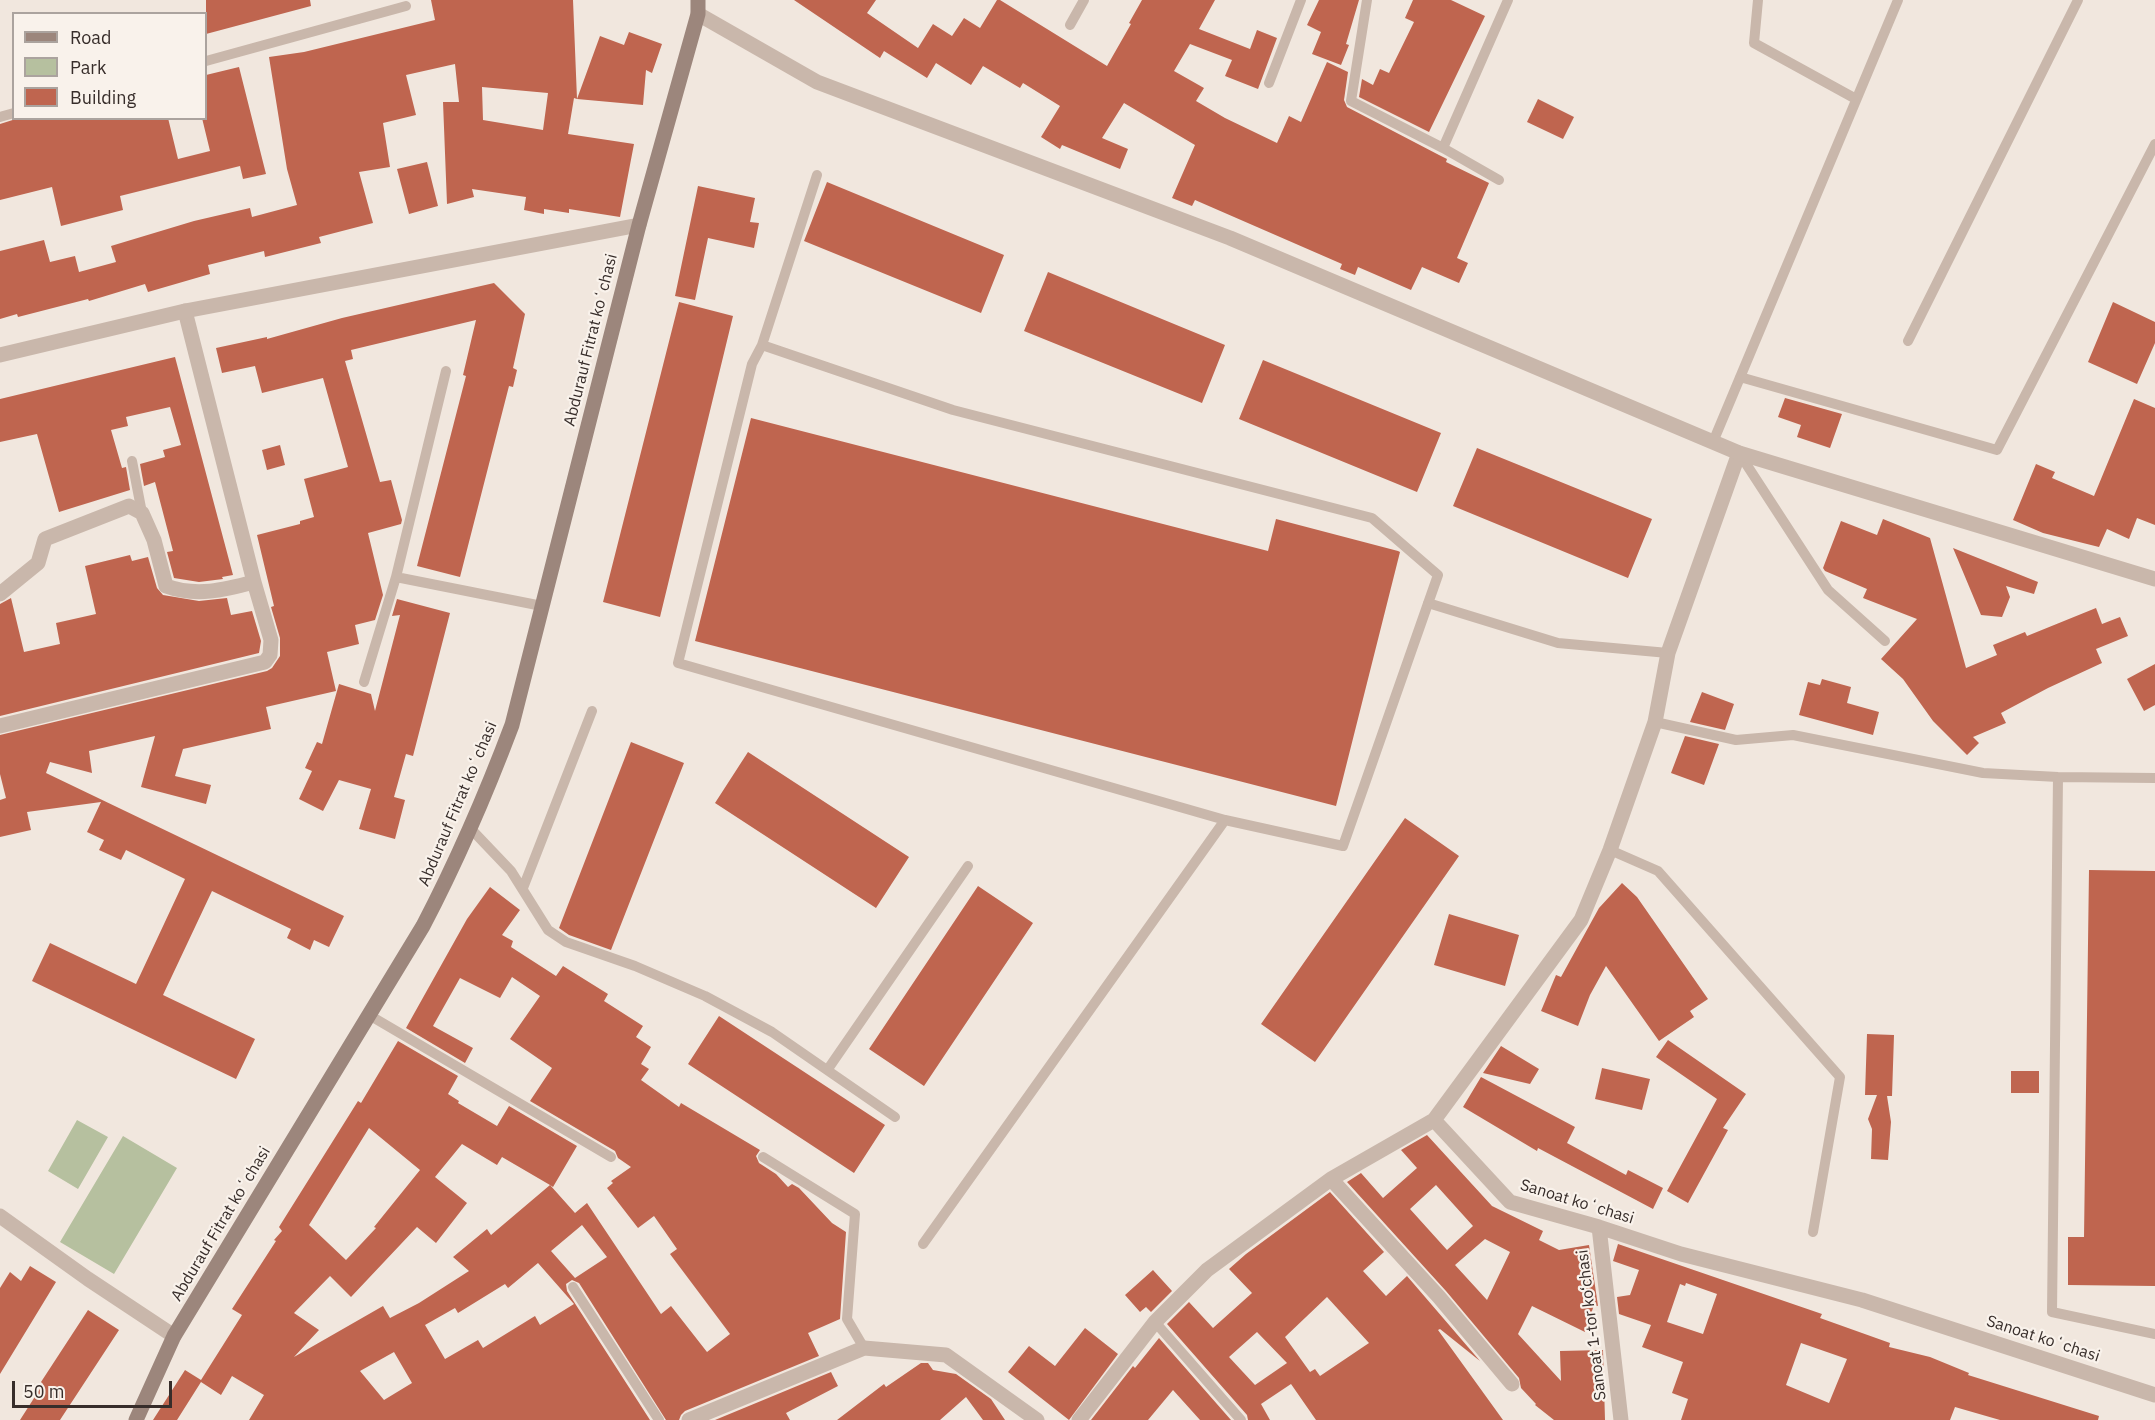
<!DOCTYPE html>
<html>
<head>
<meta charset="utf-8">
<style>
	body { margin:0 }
	#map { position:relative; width:2155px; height:1420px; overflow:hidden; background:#f1e7de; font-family:"IBM Plex Sans",sans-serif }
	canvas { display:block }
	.legend { position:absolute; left:12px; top:12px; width:195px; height:108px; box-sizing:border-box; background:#f9f2eb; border:2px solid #aba39e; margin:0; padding:8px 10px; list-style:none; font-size:18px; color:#372d2a }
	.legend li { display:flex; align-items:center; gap:12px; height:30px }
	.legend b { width:30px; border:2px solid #aba39e }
	.scale { position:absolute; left:12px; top:1381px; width:160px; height:27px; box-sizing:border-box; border:3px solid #372d2a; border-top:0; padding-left:8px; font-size:18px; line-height:21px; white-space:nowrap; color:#372d2a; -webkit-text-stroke:4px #f9f2eb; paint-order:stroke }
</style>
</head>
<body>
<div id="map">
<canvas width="2155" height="1420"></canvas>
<ul class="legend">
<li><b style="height:8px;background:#9c867c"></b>Road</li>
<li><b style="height:16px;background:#b6c09f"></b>Park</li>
<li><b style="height:16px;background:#bf654f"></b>Building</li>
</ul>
<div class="scale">50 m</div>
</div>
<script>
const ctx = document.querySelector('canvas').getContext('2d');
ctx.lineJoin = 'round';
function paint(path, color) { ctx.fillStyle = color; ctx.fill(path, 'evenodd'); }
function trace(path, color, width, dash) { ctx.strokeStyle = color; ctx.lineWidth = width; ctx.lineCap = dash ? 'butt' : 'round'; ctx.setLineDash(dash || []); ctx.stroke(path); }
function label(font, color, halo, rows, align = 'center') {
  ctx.font = font + ' "IBM Plex Sans",sans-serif'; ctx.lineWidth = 4.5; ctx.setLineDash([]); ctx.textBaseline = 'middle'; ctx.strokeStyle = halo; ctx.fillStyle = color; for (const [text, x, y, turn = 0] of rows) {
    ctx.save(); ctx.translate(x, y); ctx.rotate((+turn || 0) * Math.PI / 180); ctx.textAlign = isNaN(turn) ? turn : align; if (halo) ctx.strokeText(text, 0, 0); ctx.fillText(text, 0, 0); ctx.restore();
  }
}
const green = new Path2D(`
	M77 1120 108 1137 78 1189 48 1171Z
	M123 1136 177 1168 114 1274 60 1242Z`);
const building = new Path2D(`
	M206 0H310L311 6 206 34Z
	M431 0H573L577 99 574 98 568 134 634 144 620 217 569 209V213L544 209V214L524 210 526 197 472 189 474 197 447 204 443 102H459L455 64 406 75 416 115 383 123 390 167 359 172 373 223 319 237 321 243 265 257 264 251 208 265 210 274 148 292 145 284 89 301 88 299 18 317 17 314 0 319V251L44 240 50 262 75 256 79 272 116 262 111 246 194 221 250 208 252 217 297 205 287 169 269 57 304 52 435 20ZM482 87 548 93 543 130 483 120Z
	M794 0H876L867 13 918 48 933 24 952 36 964 18 980 28 997 0H1000L1107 66 1131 24 1129 23 1142 0H1215L1199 29 1250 49 1257 30 1277 38 1258 89 1225 76 1232 60 1190 44 1174 71 1204 88 1196 101 1225 118 1277 143 1289 116 1301 122 1327 62 1348 72 1344 100 1347 107 1439 155 1447 159 1446 162 1489 183 1457 258 1468 263 1459 283 1422 267 1411 290 1358 267 1355 275 1340 269 1342 264 1195 200 1192 206 1172 198 1195 145 1124 103 1102 138 1128 149 1120 169 1062 145 1060 149 1041 137 1060 106 1023 83 1020 88 983 66 971 85 936 63 927 78 884 51 880 58Z
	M1319 0H1359L1346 44 1349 45 1341 65 1312 54 1321 32 1307 25Z
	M1413 0H1451L1485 16 1429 132 1359 97 1362 79 1373 85 1380 69 1389 73 1414 22 1405 18Z
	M629 32 662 44 652 73 646 70 643 105 577 99 600 36 624 45Z
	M239 67 266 174 243 179 240 166 120 196 123 210 61 226 52 187 0 200V124L19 118H168L178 159 210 151 202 118H206V75Z
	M1538 99 1574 117 1563 139 1527 122Z
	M427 162 438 206 409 214 397 169Z
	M827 182 1004 255 981 313 804 241Z
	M698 186 755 198 750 222 759 223 754 248 708 238 695 300 675 296Z
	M1048 272 1225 345 1202 403 1024 331Z
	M494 283 525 314 513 368 517 370 513 387 509 386 460 577 417 566 466 376 463 375 476 320 351 350 353 359 345 361 380 482 391 480 402 520 401 524 368 533 383 595 375 620 355 625 359 644 327 652 336 691 266 707 271 729 183 749 175 776 211 785 206 804 141 787 155 736 89 751 92 773 50 762 46 773 344 916 329 947 314 940 310 950 287 938 291 929 212 891 163 995 255 1039 236 1079 32 981 50 943 136 984 185 879 126 850 121 860 99 850 104 840 87 832 101 802 27 812 31 830 0 837V800L6 798 0 774V735L267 671 272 668 280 656V638L271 607 274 606 257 535 300 524V521L314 517 304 479 348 467 323 378 262 393 255 366 222 373 216 348 267 337V339L342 318Z
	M679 302 733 316 660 617 603 602Z
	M2113 302 2155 322V343L2137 384 2088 362Z
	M175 357 233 575 222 577 223 579 199 582 174 578 167 552 173 551 155 482 144 486 140 464 165 457 163 450 181 445 170 407 126 417 128 426 111 430 122 468 126 467 130 490 59 512 37 434 0 442V399Z
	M1263 360 1441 433 1417 492 1239 419Z
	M1785 398 1842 414 1830 448 1797 437 1801 425 1778 417Z
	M2134 399 2155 408V525L2137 518 2129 539 2107 529 2099 547 2043 533 2013 520 2036 464 2055 472 2052 478 2094 496Z
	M751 418 1268 551 1276 519 1398 551 1400 552 1336 806 695 641Z
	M280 445 285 465 267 470 262 450Z
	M1477 448 1652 519 1628 578 1453 506Z
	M1883 519 1930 538 1966 668 1997 655 1993 645 2025 632 2027 636 2096 608 2102 624 2120 617 2128 636 2096 649 2102 663 2048 688 2001 713 2006 723 1973 737 1979 743 1967 755 1933 721 1903 679 1881 659 1917 619 1863 598 1867 589 1825 571 1823 568 1841 521 1877 535Z
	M1953 548 2038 582 2034 594 2006 586 2010 597 2002 617 1981 615Z
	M130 555 132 561 148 557 157 588 163 595 199 601 227 598 231 615 252 611 261 641 259 653 0 716V604L11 598 24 652 60 644 56 623 96 614 85 566Z
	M397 599 450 613 413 756 406 754 394 797 405 800 395 839 359 829 371 789 339 780 323 811 299 799 312 771 305 768 317 742 322 744 339 684 371 694 375 711 400 615 392 616Z
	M2155 664V705L2144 711 2127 679Z
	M1822 679 1851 687 1847 703 1879 712 1873 735 1799 715 1808 682 1820 685Z
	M1702 692 1734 704 1725 730 1690 722Z
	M1685 736 1719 744 1704 785 1671 773Z
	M631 742 684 763 611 950 569 935 559 928Z
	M748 752 909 857 876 908 715 803Z
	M1405 818 1459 856 1315 1062 1261 1024Z
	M2089 870 2155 871V1286L2068 1285V1237H2084Z
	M1622 883 1637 897 1708 999 1690 1011 1694 1017 1659 1041 1606 966 1590 995 1578 1026 1541 1011 1556 975 1561 977 1599 908Z
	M978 886 1033 923 924 1086 869 1049Z
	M490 887 520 910 502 935 513 941 511 947 556 976 563 966 608 994 604 1001 643 1026 636 1037 651 1047 641 1064 649 1069 641 1080 679 1107 681 1103 760 1150 756 1156 759 1163 776 1174 788 1187 792 1184 799 1188 832 1223 846 1232 840 1319 808 1333 819 1356 685 1411 681 1415 679 1420H666L579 1283 572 1280 566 1284 567 1291 650 1420H249L264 1395 232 1376 221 1395 201 1382 177 1420H153L185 1370 201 1380 242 1315 232 1309 276 1241 274 1240 282 1231 279 1227 358 1101 361 1103 398 1041 458 1076 448 1094 459 1101 458 1103 497 1126 509 1106 577 1146 553 1187 550 1185 575 1213 587 1203 661 1314 671 1306 707 1352 730 1334 670 1254 677 1249 654 1216 638 1228 607 1188 613 1183 611 1181 631 1167 618 1158 615 1151 530 1101 552 1068 510 1039 540 996 512 977 500 998 460 978 433 1026 473 1048 465 1063 406 1028 467 919ZM369 1128 420 1170 374 1227 376 1228 346 1260 309 1225ZM462 1144 497 1165 502 1157 550 1185 491 1235 487 1229 453 1257 469 1271 419 1303 390 1318 383 1306 294 1357 319 1330 294 1313 330 1276 351 1297 417 1227 436 1243 467 1203 435 1177ZM582 1225 607 1257 575 1278 551 1251ZM538 1263 574 1304 540 1325 535 1316 483 1348 478 1340 445 1359 425 1325 455 1308 458 1313 505 1284 508 1288ZM394 1352 412 1383 384 1400 360 1371Z
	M1449 914 1519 935 1505 986 1434 965Z
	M719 1016 885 1125 854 1173 688 1064Z
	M1867 1034 1894 1035 1892 1096H1887L1891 1122 1888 1160 1871 1159 1872 1129 1868 1119 1877 1095H1865Z
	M1668 1040 1746 1094 1723 1128 1728 1130 1688 1203 1667 1191 1717 1099 1656 1057Z
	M1501 1046 1539 1069 1530 1084 1483 1073Z
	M1602 1068 1650 1079 1642 1110 1595 1099Z
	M2011 1071H2039V1093H2011Z
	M1481 1077 1575 1127 1567 1143 1626 1175 1628 1170 1663 1188 1653 1209 1538 1148 1537 1151 1463 1107Z
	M1427 1135 1492 1206 1543 1231 1539 1240 1559 1250 1589 1245 1598 1306 1594 1305 1585 1332 1532 1306 1518 1334 1561 1381 1560 1351 1603 1350 1605 1420H1554L1535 1405 1536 1404 1521 1388 1519 1378 1446 1291 1347 1182 1361 1173 1383 1198 1417 1168 1401 1150ZM1436 1185 1473 1226 1447 1250 1410 1209ZM1485 1239 1510 1252 1487 1300 1455 1265Z
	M1330 1192 1384 1252 1363 1271 1386 1296 1407 1276 1480 1361 1440 1329 1438 1330 1503 1420H1316L1291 1384 1261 1404 1270 1420H1248L1247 1415 1167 1324 1189 1302 1213 1328 1252 1293 1229 1269 1246 1254ZM1327 1297 1369 1343 1320 1376 1315 1369 1310 1372 1285 1337ZM1257 1332 1287 1363 1255 1385 1229 1357Z
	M1618 1244 1822 1314 1820 1318 1890 1343 1889 1347 1930 1357 1969 1373 1968 1375 2099 1416 2098 1420H2000L1955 1407 1950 1420H1681L1688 1399 1672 1393 1683 1362 1642 1347 1651 1325 1619 1314 1617 1297 1630 1295 1639 1270 1613 1261ZM1686 1283 1717 1294 1703 1334 1667 1322 1680 1284 1685 1286ZM1801 1343 1847 1359 1829 1403 1786 1385Z
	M30 1266 56 1282 0 1374V1288L10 1272 21 1281Z
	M1153 1270 1172 1291 1151 1312 1146 1307 1140 1312 1125 1295Z
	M88 1310 119 1330 60 1420H20L43 1384 41 1382Z
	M1085 1328 1118 1354 1069 1420 1008 1372 1029 1346 1055 1366Z
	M1159 1338 1231 1420H1200L1173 1390 1148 1420H1091L1133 1366 1135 1368Z
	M921 1363H928L933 1370 956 1374 991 1399 1005 1420H983L966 1397 940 1420H837L884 1384 886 1387Z
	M831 1372 838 1386 786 1413 790 1420H715Z`);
const service = new Path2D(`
	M1367 0 1351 101 1443 148 1508 0
	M1758 0 1754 43 1856 99
	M1070 25 1084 0
	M206 61 406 6
	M1269 83 1301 0
	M0 117 14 113
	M1443 148 1499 180
	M817 175 762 345 752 364 678 663 1225 820 923 1244
	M1908 341 2078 0
	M762 345 953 410 1372 518 1438 575 1343 846 1225 820
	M1740 377 1997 450 2155 144
	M1713 442 1898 0
	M1739 453 1828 590 1885 641
	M132 461 142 513
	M396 577 542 606
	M1428 603 1558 643 1668 653
	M364 682 396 577 446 371
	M1655 722 1736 740 1793 735 1983 773 2058 777 2155 778
	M2058 777 2052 1312 2155 1334
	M471 829 511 871 548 930 566 942 635 966 705 996 772 1032 895 1117
	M1610 850 1658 871 1840 1077 1813 1232
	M523 888 592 711
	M369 1015 611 1157
	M828 1069 968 866
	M763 1157 855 1214 847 1319 864 1348
	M573 1287 659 1420
	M1155 1322 1241 1420`);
const minor = new Path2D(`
	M0 594 38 563 45 539 129 506 142 513 154 540 166 586C196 597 224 590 254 582
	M0 726 265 662 270 655 271 640 254 582 185 311
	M1434 1120 1581 920 1610 850 1655 722 1668 653 1739 453
	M1331 1179 1439 1297 1512 1384
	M0 1216 88 1279 174 1336
	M1599 1227 1621 1420
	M689 1420 864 1348 946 1355 1037 1420
	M1079 1420 1155 1322 1207 1270 1331 1179 1434 1120 1510 1202 1599 1227 1681 1254 1862 1300 2155 1395`);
const tertiary = new Path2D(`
	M698 14 817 82 1230 238 1739 453 2155 579
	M0 355 185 311 639 225`);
const secondary = new Path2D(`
	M136 1420 174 1336 423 926C457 861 486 794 512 725L639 225 698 14V0`);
const streetNames = [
	["Abdurauf Fitrat koʻchasi",591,340,-76],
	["Abdurauf Fitrat koʻchasi",458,804,-67],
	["Sanoat koʻchasi",1577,1202,17],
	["Abdurauf Fitrat koʻchasi",221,1224,-59],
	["Sanoat 1-tor ko‘chasi",1592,1325,-97],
	["Sanoat koʻchasi",2043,1339,18]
];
paint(green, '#b6c09f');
paint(building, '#bf654f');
trace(service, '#c9b7ab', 10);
trace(minor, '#c9b7ab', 15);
trace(tertiary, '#c9b7ab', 15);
trace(secondary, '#9c867c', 15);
label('16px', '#372d2a', '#f9f2eb', streetNames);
</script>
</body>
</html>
